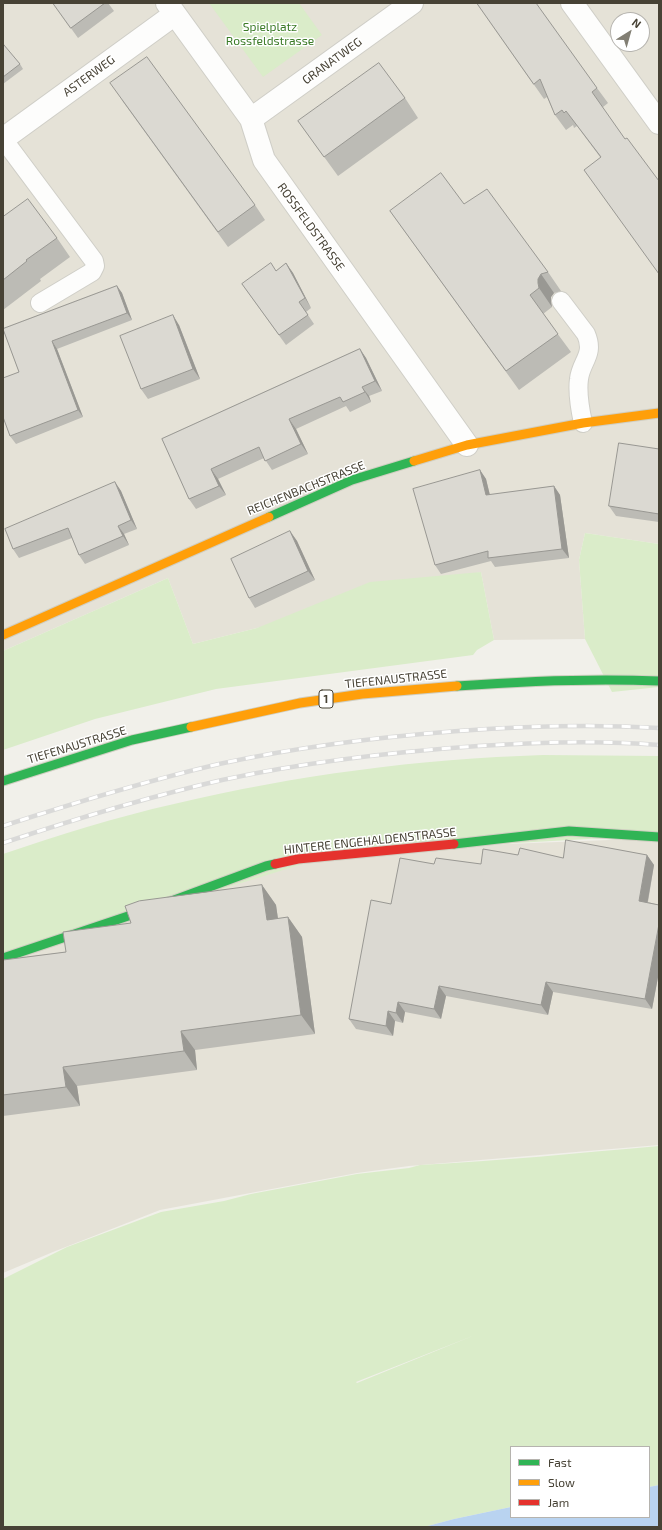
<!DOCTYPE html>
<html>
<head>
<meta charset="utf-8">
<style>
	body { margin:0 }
	#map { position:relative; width:662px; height:1530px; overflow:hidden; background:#f1f0ea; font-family:"Exo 2",sans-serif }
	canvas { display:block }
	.frame { position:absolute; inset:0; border:4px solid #474235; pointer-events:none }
	.legend { position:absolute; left:510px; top:1446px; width:140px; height:72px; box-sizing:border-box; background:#fff; border:1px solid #b5b3ae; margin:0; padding:5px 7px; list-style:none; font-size:12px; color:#474235 }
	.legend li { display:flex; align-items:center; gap:8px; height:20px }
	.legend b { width:20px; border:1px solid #b5b3ae }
	.north { position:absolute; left:610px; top:12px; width:40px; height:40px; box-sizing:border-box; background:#fff; border:1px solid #b5b3ae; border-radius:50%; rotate:37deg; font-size:11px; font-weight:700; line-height:16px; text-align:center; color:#474235 }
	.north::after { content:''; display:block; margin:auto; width:14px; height:18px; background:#827f74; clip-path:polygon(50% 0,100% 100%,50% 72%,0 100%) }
</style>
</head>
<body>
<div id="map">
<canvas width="662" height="1530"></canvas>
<div class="frame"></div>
<ul class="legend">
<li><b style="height:5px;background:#30b455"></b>Fast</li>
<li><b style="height:5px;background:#ff9f0a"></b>Slow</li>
<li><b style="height:5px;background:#e5322d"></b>Jam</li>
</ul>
<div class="north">N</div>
</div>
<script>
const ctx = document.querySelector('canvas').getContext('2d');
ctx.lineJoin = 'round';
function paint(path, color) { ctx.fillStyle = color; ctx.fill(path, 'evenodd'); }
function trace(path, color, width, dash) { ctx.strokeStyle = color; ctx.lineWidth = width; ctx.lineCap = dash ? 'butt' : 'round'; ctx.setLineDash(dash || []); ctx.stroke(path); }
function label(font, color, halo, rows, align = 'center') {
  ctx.font = font + ' "Exo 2",sans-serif'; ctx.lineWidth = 3; ctx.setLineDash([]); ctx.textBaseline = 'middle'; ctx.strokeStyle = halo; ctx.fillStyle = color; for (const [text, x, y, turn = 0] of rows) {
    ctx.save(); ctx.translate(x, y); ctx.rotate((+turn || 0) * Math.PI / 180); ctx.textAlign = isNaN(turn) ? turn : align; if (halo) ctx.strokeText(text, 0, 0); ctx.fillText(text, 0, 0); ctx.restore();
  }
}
const residential = new Path2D(`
	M3 3H659V544L585 533 579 560 585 639 494 640 481 572 193 644 168 578 3 651ZM618 20H642V44H618Z
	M659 838V1145L409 1166 357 1173 160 1210 53 1252 3 1273V959L267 867 431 847Z`);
const green = new Path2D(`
	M209 3H299L322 35 263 77Z
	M585 533 659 544V687L612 692 585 639 579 560Z
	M481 572 494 640 477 650 473 655 216 689 95 719 3 750V651L168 578 193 644 257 628 370 582Z
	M543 755 659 756V835L338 853 3 957V854C59 835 116 817 174 804 296 775 419 759 543 755Z
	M659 1146V1485L649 1487V1447H511V1507L454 1519 424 1527H3V1279L67 1247 161 1212 224 1201 251 1194 357 1174 409 1168 420 1165C500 1161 579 1153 659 1146ZM475 1335 357 1383 356 1382Z`);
const water = new Path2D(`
	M659 1485V1527H424L454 1519 511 1507V1517H649V1487Z`);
const lane = new Path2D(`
	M3 139 94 261 95 266 92 272 40 303
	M561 301 586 334C595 355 581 361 579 379 577 393 580 409 583 423`);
const street = new Path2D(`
	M167 3 251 119 264 160 467 445
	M572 3 659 123
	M251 119 412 3
	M3 139 175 14`);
const fast = new Path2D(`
	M269 517 352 480 414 461
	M457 686C525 681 592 678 659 681
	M3 781 132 740 191 727
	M454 844 569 831 659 837
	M3 958 158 906 266 866 275 864`);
const slow = new Path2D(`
	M414 461 467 445 583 423 659 413
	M3 635 269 517
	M191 727 300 703 362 694 457 686`);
const jam = new Path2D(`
	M275 864 298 859 454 844`);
const rail = new Path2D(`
	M3 826C74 803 146 781 219 764 298 747 378 737 458 731 525 726 592 724 659 728
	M3 843C75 819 148 797 222 780 306 762 392 752 478 746 538 742 599 740 659 745`);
const wall = new Path2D(`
	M53 3H108L114 11 78 38Z
	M477 3 597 88 608 103 603 107 600 157 577 126 574 128 573 125 566 130 555 115 547 97 544 99Z
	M3 46 20 64 23 69 3 84Z
	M405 98 418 118 338 176 298 121Z
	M121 99 255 205 265 220 228 247Z
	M464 204 548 272 561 291 554 293 551 297V302L552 307 543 314 571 352 519 390 390 211Z
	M3 217 57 238 70 257 40 279 41 281 3 310Z
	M286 263 293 273 311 308 306 312 314 324 286 345 242 284 276 271Z
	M117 286 122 293 132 320 57 349 83 417 16 444 10 436 19 372 3 329Z
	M179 325 200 379 148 399 141 389Z
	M360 349 366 358 382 391 369 396 371 402 350 412 346 406 296 429 308 454 272 470 264 458 218 479 226 495 196 509 189 499 162 439Z
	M659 449V522L616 516 609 506Z
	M480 470 486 479 490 495 554 486 560 495 569 558 495 567 491 561 441 574 435 565Z
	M115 482 121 491 137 529 124 534 129 545 85 564 79 555 72 538 19 558 13 549Z
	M290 531 297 541 315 580 255 608 249 598Z
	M518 855 563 858 647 855 654 865 648 902 659 905V972L652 1009 553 992 548 1015 446 996 441 1019 405 1012 403 1023 395 1021 393 1036 356 1029 349 1019 391 904 434 864H481Z
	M262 885 276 905 278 919 288 917 302 937 315 1034 195 1050 197 1070 77 1086 80 1106 3 1116V960L66 952 131 923Z`);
const shadedWall = new Path2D(`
	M286 263 293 273 311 308 305 298Z
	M541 274 554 293 551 297V302L552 307 539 288 538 283V279Z
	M117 286 122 293 132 320 127 313Z
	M173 315 179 325 200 379 193 369Z
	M52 341 57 349 83 417 78 410Z
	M360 349 366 358 382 391 375 381Z
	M362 387 369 396 371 402Z
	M289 419 296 429 308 454 301 444Z
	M211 469 218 479 226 495 219 486Z
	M480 470 486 479 492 504 486 495Z
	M115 482 121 491 137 529 131 520Z
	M554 486 560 495 569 558 562 549Z
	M118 526 124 534 129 545 123 536Z
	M290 531 297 541 315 580 308 571Z
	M647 855 654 865 646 911 639 901Z
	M262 885 276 905 281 940 267 920Z
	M288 917 302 937 315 1034 301 1015Z
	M659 924V972L652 1009 645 999Z
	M546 982 553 992 548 1015 541 1005Z
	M439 986 446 996 441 1019 434 1009Z
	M398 1002 405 1012 403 1023 396 1013Z
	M388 1011 395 1021 393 1036 386 1026Z
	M181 1031 195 1050 197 1070 184 1051Z
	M63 1067 77 1086 80 1106 66 1087Z`);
const building = new Path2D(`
	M53 3H105L71 28Z
	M477 3H536L597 88 592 92 625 139 627 138 659 181V274L584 170 601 157 566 111 564 113 562 110 555 115 540 79 534 84Z
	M4 45 20 64 3 77V46Z
	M147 57 255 205 218 232 110 83Z
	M379 63 405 98 324 157 298 121Z
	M441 173 464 204 487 189 548 272 541 274 538 279V283L539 288 530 295 558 334 506 371 390 211Z
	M28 199 57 238 26 260 27 261 3 280V217Z
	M271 263 276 271 286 263 305 298 299 302 308 315 279 335 242 284Z
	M117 286 127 313 52 341 78 410 10 436 3 417V378L19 372 3 329Z
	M173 315 193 369 141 389 120 336Z
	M360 349 375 381 362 387 365 392 343 402 340 397 289 419 301 444 265 461 259 447 211 469 219 486 189 499 162 439Z
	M619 443 659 449V514L609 506Z
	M480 470 486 495 554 486 562 549 488 558V551L435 565 413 489Z
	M115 482 131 520 118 526 123 536 79 555 68 528 13 549 5 529Z
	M290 531 308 571 249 598 231 559Z
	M566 840 647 855 639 901 659 905V924L645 999 546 982 541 1005 439 986 434 1009 398 1002 396 1013 388 1011 386 1026 349 1019 371 900 391 904 400 858 434 864 436 858 481 864 483 849 518 855 520 848 563 858Z
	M262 885 267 920 288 917 301 1015 181 1031 184 1051 63 1067 66 1087 3 1095V960L66 952 63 932 131 923 125 906 139 901Z`);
const shields = [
	[326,699,14]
];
const shieldNames = [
	["1",326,699]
];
const parkNames = [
	["Spielplatz",270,27],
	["Rossfeldstrasse",270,41]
];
const streetNames = [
	["GRANATWEG",332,61,-36],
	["ASTERWEG",89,76,-36],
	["ROSSFELDSTRASSE",311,227,54],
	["REICHENBACHSTRASSE",306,488,-22],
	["TIEFENAUSTRASSE",396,679,-6],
	["TIEFENAUSTRASSE",77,745,-17],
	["HINTERE ENGEHALDENSTRASSE",370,841,-6]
];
paint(residential, '#e5e2d7');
paint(green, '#daecc9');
paint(water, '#b9d3f0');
trace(lane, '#cfcec7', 20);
trace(street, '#cfcec7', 24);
trace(fast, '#d0cec1', 11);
trace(slow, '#d0cec1', 11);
trace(jam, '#d0cec1', 11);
trace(lane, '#fdfdfc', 18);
trace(street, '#fdfdfc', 22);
trace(fast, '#30b455', 9);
trace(slow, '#ff9f0a', 9);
trace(jam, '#e5322d', 9);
trace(rail, '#d9d9d8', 4.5);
trace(rail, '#fff', 3, [9]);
paint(wall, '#bcbbb5');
paint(shadedWall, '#999893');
paint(building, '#dbd9d2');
trace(building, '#999893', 1);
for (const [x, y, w] of shields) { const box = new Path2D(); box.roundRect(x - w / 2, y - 9, w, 18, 3); ctx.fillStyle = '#fff'; ctx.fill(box); trace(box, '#474235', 1); }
label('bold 11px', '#474235', null, shieldNames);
label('12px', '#3b7b27', '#fff', parkNames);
label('12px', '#474235', '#fff', streetNames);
</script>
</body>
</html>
